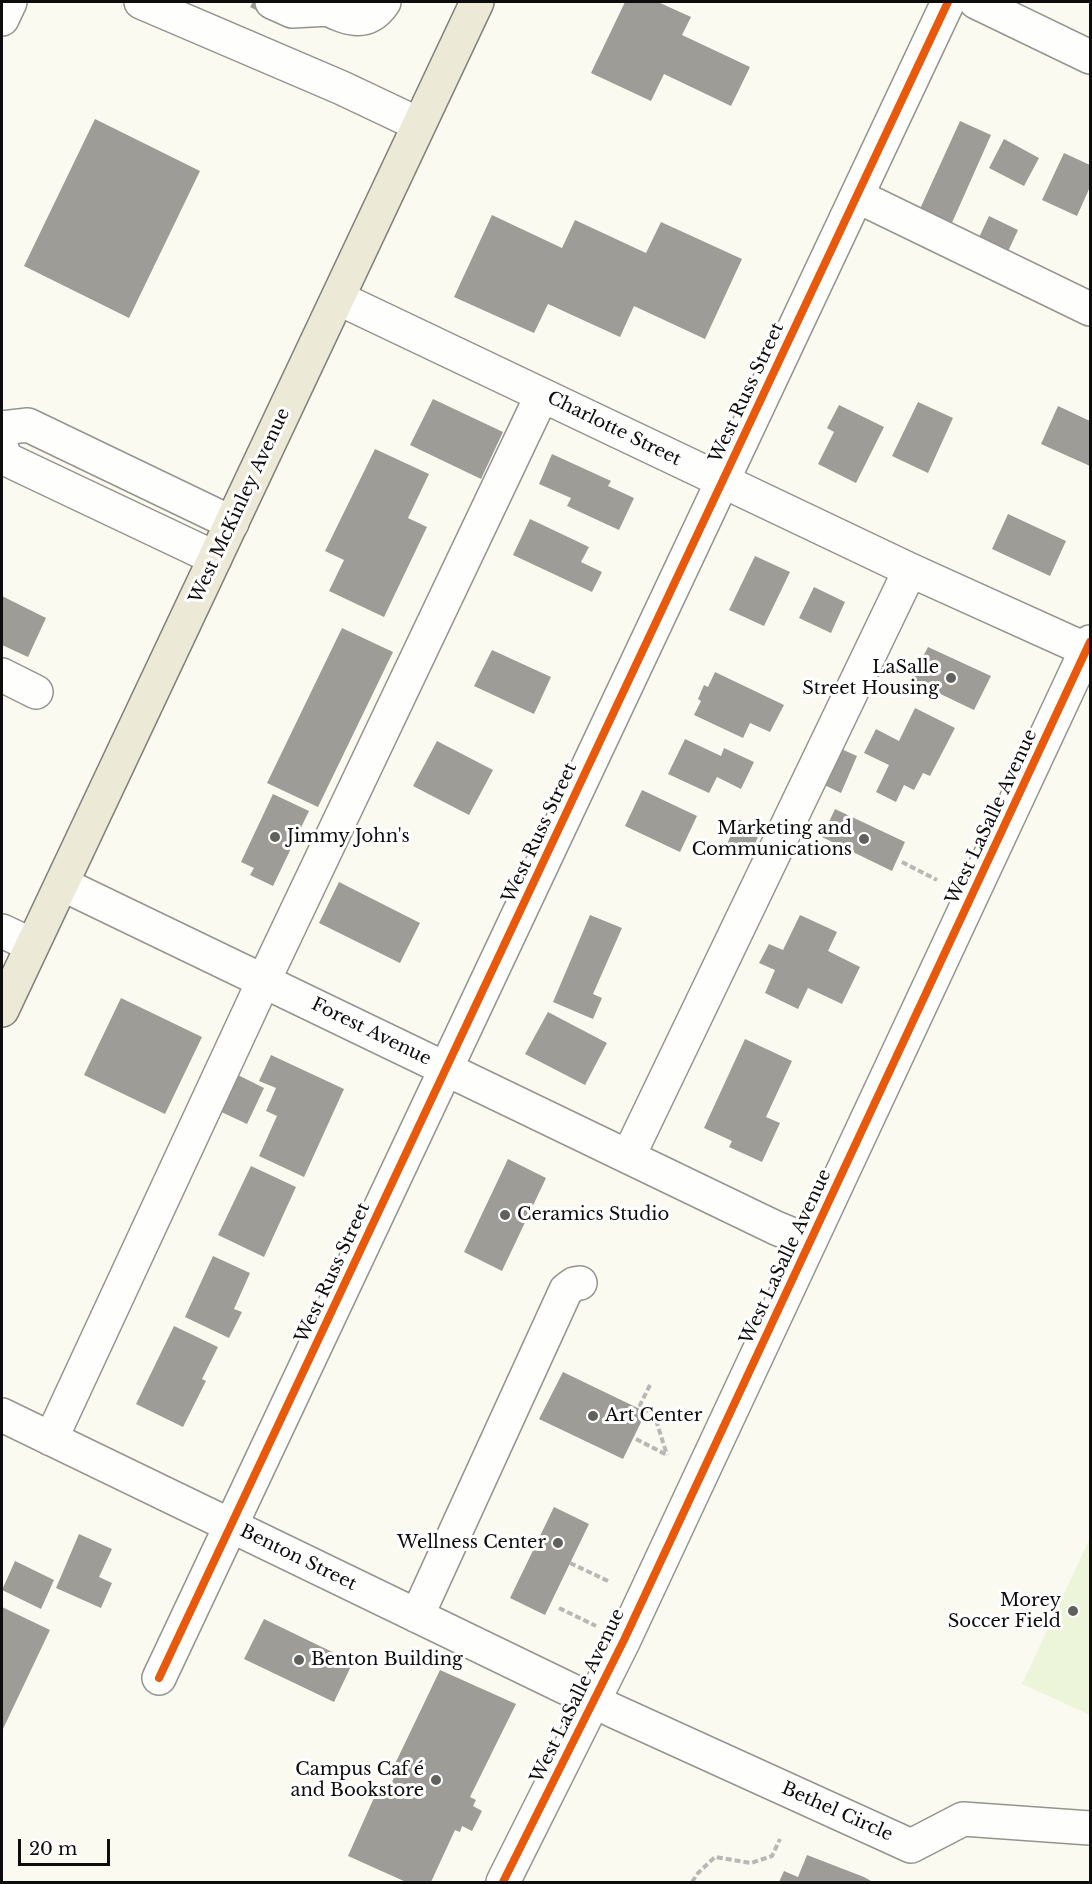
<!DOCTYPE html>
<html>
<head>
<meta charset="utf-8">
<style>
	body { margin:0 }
	#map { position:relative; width:1092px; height:1884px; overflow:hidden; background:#fbfaf0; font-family:"Libre Baskerville",serif }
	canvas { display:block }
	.frame { position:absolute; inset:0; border:3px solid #0d0d0d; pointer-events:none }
	.scale { position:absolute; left:18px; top:1839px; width:92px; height:27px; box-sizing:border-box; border:3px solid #0d0d0d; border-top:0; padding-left:8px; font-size:18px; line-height:21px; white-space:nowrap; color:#0d0d0d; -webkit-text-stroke:4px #fff; paint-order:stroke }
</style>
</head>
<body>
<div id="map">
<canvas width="1092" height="1884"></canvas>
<div class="frame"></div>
<div class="scale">20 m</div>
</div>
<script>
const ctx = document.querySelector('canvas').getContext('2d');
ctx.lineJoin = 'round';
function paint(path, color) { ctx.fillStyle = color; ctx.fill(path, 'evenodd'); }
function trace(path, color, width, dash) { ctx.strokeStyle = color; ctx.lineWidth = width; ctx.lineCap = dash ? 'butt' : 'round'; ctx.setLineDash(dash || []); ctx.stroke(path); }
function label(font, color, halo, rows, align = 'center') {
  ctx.font = font + ' "Libre Baskerville",serif'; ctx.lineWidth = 6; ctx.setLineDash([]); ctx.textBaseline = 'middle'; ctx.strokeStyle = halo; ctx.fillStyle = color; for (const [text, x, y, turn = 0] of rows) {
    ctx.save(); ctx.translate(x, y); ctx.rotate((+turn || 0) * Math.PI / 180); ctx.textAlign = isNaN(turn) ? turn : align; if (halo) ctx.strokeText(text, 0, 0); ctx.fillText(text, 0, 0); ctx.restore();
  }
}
const pitch = new Path2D(`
	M1090 1538V1715L1022 1684Z`);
const building = new Path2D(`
	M253 2H274L268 16 250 7Z
	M625 2H658L691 17 682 35 750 67 731 106 664 74 651 101 591 73Z
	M95 119 200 171 129 318 24 266Z
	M960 121 991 135 951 225 919 211Z
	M1004 139 1039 158 1024 186 989 168Z
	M1064 153 1090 165V187L1077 216 1042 200Z
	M492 215 562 248 575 220 646 253 661 222 742 259 705 339 634 306 620 337 548 304 534 333 454 297Z
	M989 216 1018 230 1004 260 975 246Z
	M433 399 503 432 481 479 410 445Z
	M918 402 953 418 928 473 892 456Z
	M839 405 884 427 856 483 818 464 834 432 827 428Z
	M1058 406 1090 421V466L1041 444Z
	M375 449 429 474 408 518 427 527 384 617 329 591 344 560 325 551Z
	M552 454 611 481 608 486 634 498 619 530 567 506 571 498 539 484Z
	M1008 514 1066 541 1050 576 992 549Z
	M530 519 589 547 581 562 602 572 592 592 513 555Z
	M755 556 790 572 764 626 729 610Z
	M814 587 845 602 831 633 799 618Z
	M2 596 46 618 28 657 2 645Z
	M342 628 393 652 318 807 267 783Z
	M928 647 991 676 974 710 911 680Z
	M492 650 551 677 534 714 474 686Z
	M715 672 784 705 770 732 750 723 743 738 694 715 701 701 698 699 704 685 708 687Z
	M915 708 955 728 930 776 923 773 914 790 904 785 896 802 876 792 889 765 864 753 876 729 899 741Z
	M685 739 721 756 724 748 754 762 741 789 717 777 709 793 668 774Z
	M437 741 493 770 469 815 413 786Z
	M830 744 857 756 841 793 814 780Z
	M642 790 697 816 680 852 625 826Z
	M273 794 309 811 273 886 250 875 254 868 241 862Z
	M835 809 905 842 892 871 822 837Z
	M738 819 761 830 750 855 727 844Z
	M339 882 420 923 400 963 319 923Z
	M590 915 622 928 593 994 602 998 593 1019 553 1002Z
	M800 915 837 932 828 951 860 967 842 1004 808 988 798 1009 765 993 775 970 759 963 769 944 783 950Z
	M121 998 202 1037 165 1114 84 1075Z
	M548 1012 607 1043 585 1085 525 1054Z
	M745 1039 792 1061 766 1117 780 1123 762 1162 729 1147 732 1141 704 1128Z
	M271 1055 344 1089 304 1177 259 1156 277 1116 266 1111 276 1088 259 1081Z
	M232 1072 264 1088 247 1124 215 1109Z
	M508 1159 546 1178 502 1271 464 1252Z
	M251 1166 296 1187 264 1257 218 1235Z
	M213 1256 250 1273 234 1309 242 1312 229 1338 185 1317Z
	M174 1326 218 1347 202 1379 206 1381 183 1427 136 1404Z
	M563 1372 646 1412 623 1459 539 1419Z
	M554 1507 589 1524 545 1615 510 1598Z
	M79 1534 112 1549 99 1577 112 1583 101 1608 56 1588Z
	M15 1561 54 1580 41 1609 2 1590Z
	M2 1607 50 1630 2 1731Z
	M264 1619 353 1662 334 1702 244 1659Z
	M440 1670 516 1704 470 1797 476 1800 473 1806 482 1811 472 1831 462 1826 460 1832 455 1830 431 1882H406L348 1856 377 1791 387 1794 398 1768 394 1766Z
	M807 1855 864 1877 873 1882H779L784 1871 798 1877Z`);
const path = new Path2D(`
	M902 862 937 880
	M650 1385 640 1405 655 1417 667 1455
	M636 1439 667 1455
	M570 1563 608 1581
	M559 1608 596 1626
	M692 1882 698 1873 715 1857 751 1863 772 1856 780 1839`);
const minor = new Path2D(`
	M141 2 342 88 418 124
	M272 2 292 11 330 9
	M314 2C339 14 364 32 384 2
	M976 2 1090 57
	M2 19 10 2
	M857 196 1090 309
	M338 298 910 570 1087 650
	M2 428 28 425 232 523
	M2 449 6 459 215 558
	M2 675 36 692
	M62 884 776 1228 810 1242
	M2 931 32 945
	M629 1155 910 570
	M2 1415 614 1711 911 1846 963 1819 1090 1828
	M51 1439 264 980 542 395
	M417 1616 566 1290 574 1284 580 1283
	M159 1678 948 2
	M503 1882 624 1640 1090 642`);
const major = new Path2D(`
	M2 1010 477 2`);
const cycleway = new Path2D(`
	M159 1678 948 2
	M503 1882 624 1640 1090 642`);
const markers = [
	[951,678,6,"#60605c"],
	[275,837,6,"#60605c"],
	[864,839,6,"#60605c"],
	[505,1215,6,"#60605c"],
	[593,1416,6,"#60605c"],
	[558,1543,6,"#60605c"],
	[1073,1611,6,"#60605c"],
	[299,1660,6,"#60605c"],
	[436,1780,6,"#60605c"]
];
const streetNames = [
	["West Russ Street",747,393,-65],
	["Charlotte Street",614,429,26],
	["West McKinley Avenue",240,506,-65],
	["West LaSalle Avenue",992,817,-65],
	["West Russ Street",540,833,-65],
	["Forest Avenue",371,1032,26],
	["West LaSalle Avenue",786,1257,-65],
	["West Russ Street",333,1273,-65],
	["Benton Street",298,1558,26],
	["West LaSalle Avenue",578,1696,-64],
	["Bethel Circle",837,1812,24]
];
const poiNames = [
	["LaSalle",939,668],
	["Street Housing",939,689],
	["Marketing and",852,829],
	["Communications",852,850],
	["Jimmy John's",287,837,"left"],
	["Ceramics Studio",517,1215,"left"],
	["Art Center",605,1416,"left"],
	["Wellness Center",546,1543],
	["Morey",1061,1601],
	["Soccer Field",1061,1622],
	["Benton Building",311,1660,"left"],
	["Campus Caf é",424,1770],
	["and Bookstore",424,1791]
];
paint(pitch, '#ecf5d9');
paint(building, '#9e9c96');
trace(minor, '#94948f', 36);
trace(major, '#81817c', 36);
trace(path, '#b8b8b6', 4, [6, 3]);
trace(minor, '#fefefd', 33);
trace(major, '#ede9d7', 33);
trace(cycleway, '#e8590c', 8);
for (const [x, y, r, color] of markers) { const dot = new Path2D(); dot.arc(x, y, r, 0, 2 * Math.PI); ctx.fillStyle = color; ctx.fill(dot); trace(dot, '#fff', 2); }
label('18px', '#0d0d0d', '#fff', streetNames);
label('18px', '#0d0d0d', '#fff', poiNames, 'right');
</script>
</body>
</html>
